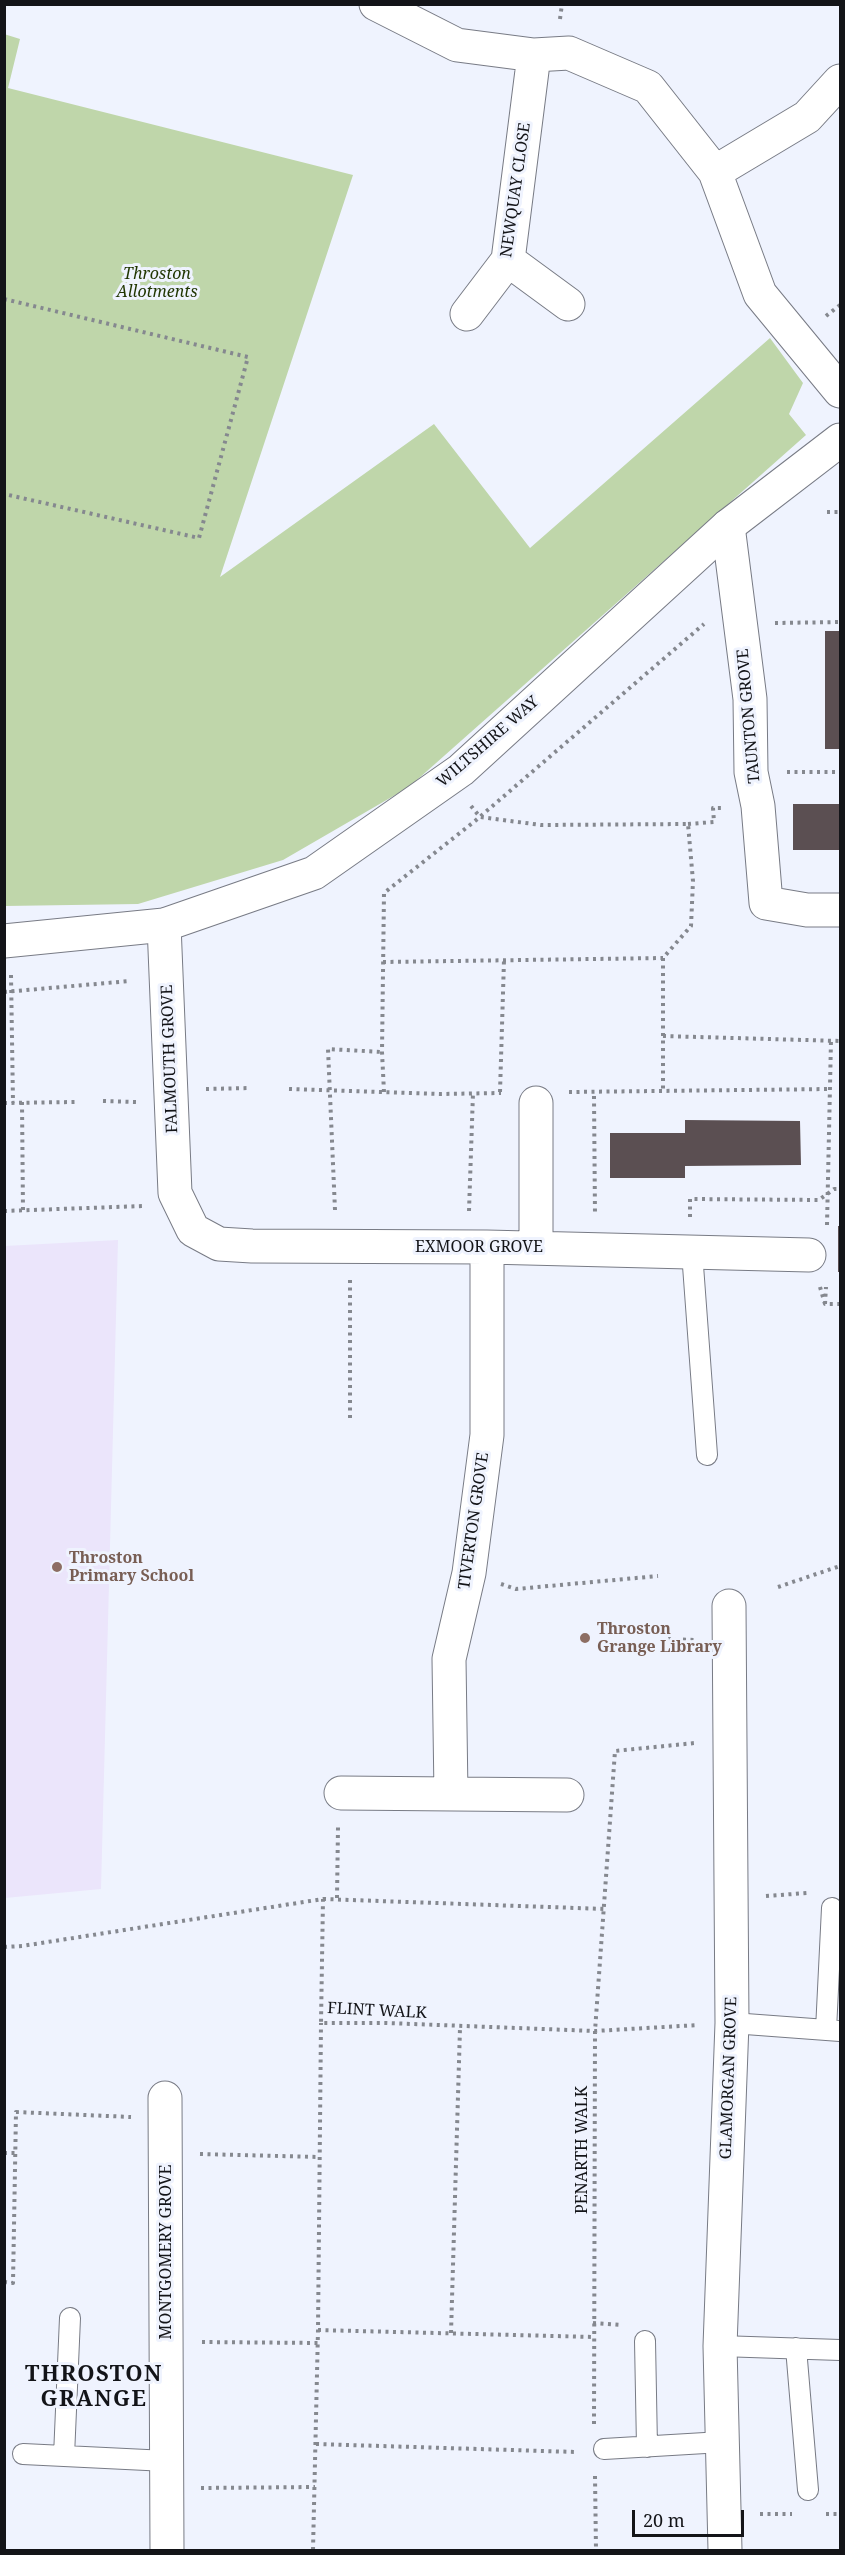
<!DOCTYPE html>
<html>
<head>
<meta charset="utf-8">
<style>
	body { margin:0 }
	#map { position:relative; width:845px; height:2555px; overflow:hidden; background:#eff3fe; font-family:"Noto Serif",serif }
	canvas { display:block }
	.frame { position:absolute; inset:0; border:6px solid #131418; pointer-events:none }
	.scale { position:absolute; left:632px; top:2510px; width:112px; height:27px; box-sizing:border-box; border:3px solid #131418; border-top:0; padding-left:8px; font-size:18px; line-height:21px; white-space:nowrap; color:#131418; -webkit-text-stroke:4px #eff3fe; paint-order:stroke }
</style>
</head>
<body>
<div id="map">
<canvas width="845" height="2555"></canvas>
<div class="frame"></div>
<div class="scale">20 m</div>
</div>
<script>
const ctx = document.querySelector('canvas').getContext('2d');
ctx.lineJoin = 'round';
function paint(path, color) { ctx.fillStyle = color; ctx.fill(path, 'evenodd'); }
function trace(path, color, width, dash) { ctx.strokeStyle = color; ctx.lineWidth = width; ctx.lineCap = dash ? 'butt' : 'round'; ctx.setLineDash(dash || []); ctx.stroke(path); }
function label(font, color, halo, rows, align = 'center') {
  ctx.font = font + ' "Noto Serif",serif'; ctx.lineWidth = 6; ctx.setLineDash([]); ctx.textBaseline = 'middle'; ctx.strokeStyle = halo; ctx.fillStyle = color; for (const [text, x, y, turn = 0] of rows) {
    ctx.save(); ctx.translate(x, y); ctx.rotate((+turn || 0) * Math.PI / 180); ctx.textAlign = isNaN(turn) ? turn : align; if (halo) ctx.strokeText(text, 0, 0); ctx.fillText(text, 0, 0); ctx.restore();
  }
}
const education = new Path2D(`
	M118 1240 101 1889 5 1898V1246Z`);
const green = new Path2D(`
	M4 34 20 39 8 88 353 175 220 577 434 424 530 548 770 338 803 383 789 414 806 435 409 787 283 860 138 904 5 906Z`);
const building = new Path2D(`
	M825 631H840V749H825Z
	M793 804H840V850H793Z
	M685 1120 800 1121 801 1165 685 1166V1178H610V1133H685Z
	M838 1226H840V1272H838Z`);
const path = new Path2D(`
	M560 19 562 4
	M4 299 248 357 199 538 4 494
	M826 316 840 305
	M827 512H840
	M775 623 840 622
	M787 772H840
	M471 806 480 817 541 825 688 824 693 881 691 926 663 958V1091
	M688 824 714 822 713 808H721
	M383 962 663 958
	M11 975 13 1103
	M4 992 130 981
	M663 1036 840 1041
	M206 1089 251 1088
	M289 1089 439 1094 501 1093
	M384 1092 382 1052 384 893 475 821 704 624
	M500 1092 504 960
	M569 1092 830 1089
	M594 1096 595 1215
	M103 1101 136 1102
	M22 1102 23 1211
	M4 1103 75 1102
	M335 1210 328 1049 382 1052
	M4 1211 143 1206
	M469 1211 473 1093
	M690 1217V1199L819 1200 834 1189H840
	M827 1225 831 1040
	M350 1280V1420
	M820 1287 825 1304H840
	M825 1304 826 1287
	M501 1584 516 1589 658 1576
	M778 1587 840 1566
	M668 1639 695 1640
	M766 1896 807 1893
	M337 1898 338 1827
	M323 1899 605 1909
	M4 1947 22 1946 323 1899 321 2023H387L595 2031 698 2025
	M4 2153H15
	M200 2154 320 2157
	M4 2282 13 2283 16 2112 131 2117
	M593 2323 621 2325
	M318 2330 593 2337
	M451 2333 460 2028
	M202 2342 318 2343
	M594 2424 595 2031 615 1751 695 1743
	M316 2444 576 2452
	M595 2476 596 2550
	M201 2488 315 2487
	M760 2514H792
	M826 2514H840
	M313 2550 318 2330 321 2023`);
const lane = new Path2D(`
	M692 1252 707 1455
	M732 2023 840 2031
	M826 2030 832 1908
	M645 2341 647 2447
	M720 2346 840 2350
	M796 2348 808 2490
	M604 2449 722 2442
	M23 2454 167 2461
	M64 2456 70 2318`);
const street = new Path2D(`
	M376 4 457 45 534 55 569 53 648 87 715 172 760 294 840 391
	M715 172 807 117 840 81
	M508 260 568 304
	M467 314 508 260 534 55
	M728 526 750 699 751 772 758 806 766 903 807 910H840
	M164 925 175 1193 193 1230 219 1244 252 1246 487 1247 809 1255
	M536 1248V1103
	M341 1793 567 1795
	M451 1794 449 1659 469 1573 487 1435V1247
	M165 2098 167 2550
	M725 2550 720 2346 732 2023 729 1606`);
const secondary = new Path2D(`
	M4 941 164 925 314 873 461 770 728 526 840 440`);
const markers = [
	[57,1567,6,"#8d6e63"],
	[585,1638,6,"#8d6e63"]
];
const streetNames = [
	["NEWQUAY CLOSE",516,190,-82],
	["TAUNTON GROVE",749,716,-95],
	["WILTSHIRE WAY",488,742,-41],
	["FALMOUTH GROVE",170,1059,-92],
	["EXMOOR GROVE",479,1247],
	["TIVERTON GROVE",474,1521,-82],
	["FLINT WALK",377,2011,3],
	["GLAMORGAN GROVE",729,2078,-88],
	["PENARTH WALK",582,2150,-90],
	["MONTGOMERY GROVE",166,2252,-90]
];
const parkNames = [
	["Throston",157,274],
	["Allotments",157,292]
];
const educationNames = [
	["Throston",69,1558],
	["Primary School",69,1576],
	["Throston",597,1629],
	["Grange Library",597,1647]
];
const districtNames = [
	["THROSTON",94,2375],
	["GRANGE",94,2400]
];
paint(education, '#ebe5fb');
paint(green, '#bfd6aa');
paint(building, '#5b4f52');
trace(lane, '#787b85', 22);
trace(street, '#787b85', 35);
trace(secondary, '#787b85', 35);
trace(path, '#85888f', 4, [3, 4.5]);
trace(lane, '#fff', 20);
trace(street, '#fff', 33);
trace(secondary, '#fff', 33);
for (const [x, y, r, color] of markers) { const dot = new Path2D(); dot.arc(x, y, r, 0, 2 * Math.PI); ctx.fillStyle = color; ctx.fill(dot); trace(dot, '#eff3fe', 2); }
label('16px', '#131418', '#eff3fe', streetNames);
label('italic 16px', '#1f3500', '#eff3fe', parkNames);
label('bold 16px', '#785e54', '#eff3fe', educationNames, 'left');
ctx.letterSpacing = '1.5px';
label('bold 22px', '#131418', '#eff3fe', districtNames);
ctx.letterSpacing = '0px';
</script>
</body>
</html>
